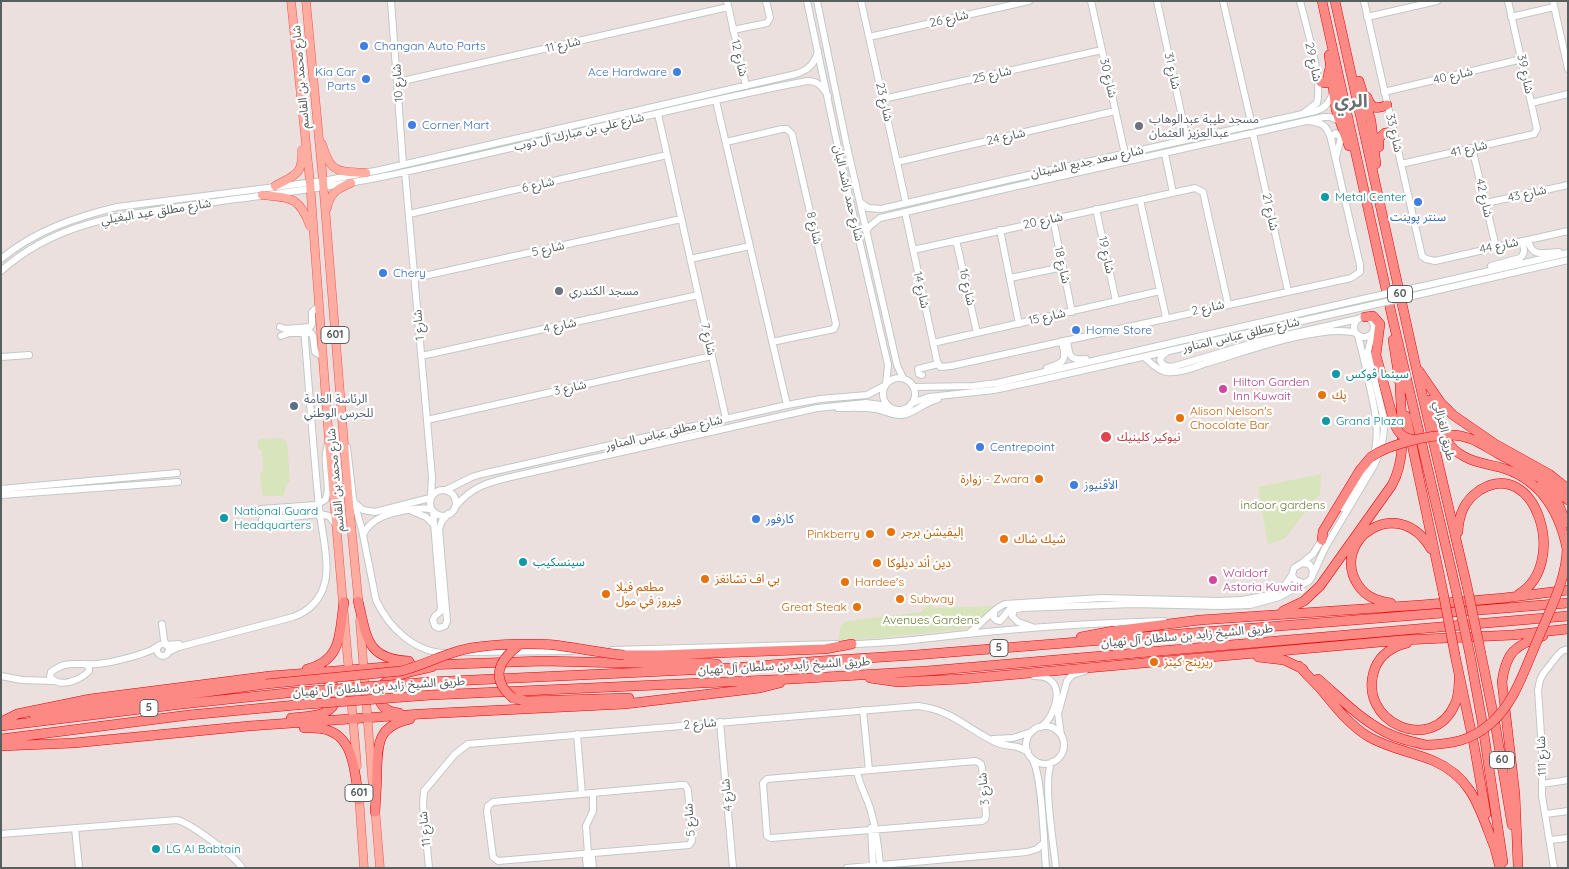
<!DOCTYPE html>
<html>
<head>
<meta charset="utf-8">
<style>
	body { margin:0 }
	#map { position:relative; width:1569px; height:869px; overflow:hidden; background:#ece0df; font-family:Quicksand,sans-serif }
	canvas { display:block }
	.frame { position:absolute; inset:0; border:2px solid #58605f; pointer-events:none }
</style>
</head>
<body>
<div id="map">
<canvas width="1569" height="869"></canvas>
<div class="frame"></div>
</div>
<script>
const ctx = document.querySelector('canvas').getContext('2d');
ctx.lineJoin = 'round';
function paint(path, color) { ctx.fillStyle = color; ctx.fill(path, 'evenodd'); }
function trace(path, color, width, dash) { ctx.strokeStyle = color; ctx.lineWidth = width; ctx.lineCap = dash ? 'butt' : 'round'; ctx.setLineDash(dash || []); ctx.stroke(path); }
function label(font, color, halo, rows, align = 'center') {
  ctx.font = font + ' Quicksand,"Noto Sans Arabic",sans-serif'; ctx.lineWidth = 4.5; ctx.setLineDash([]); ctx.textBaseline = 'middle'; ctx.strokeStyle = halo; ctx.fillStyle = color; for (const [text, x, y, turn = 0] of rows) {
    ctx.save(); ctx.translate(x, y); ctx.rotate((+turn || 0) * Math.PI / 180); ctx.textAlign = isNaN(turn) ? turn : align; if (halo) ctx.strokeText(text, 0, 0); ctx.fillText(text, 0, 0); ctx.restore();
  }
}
const green = new Path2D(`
	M281 438 287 442 290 480 285 488V493L283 496H264L262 494 260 474 263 471 262 451 258 448 257 442 260 439Z
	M1321 474 1320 494 1284 539 1268 545 1258 487Z
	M931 605 934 608 996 606 974 626 964 629 879 638 838 640 841 625 847 621 921 612 927 606Z`);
const minor = new Path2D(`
	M391 1 403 164
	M727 1 746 86
	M807 1 840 157 888 365 886 384
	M817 1 846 142 897 365 903 378
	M861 1 906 203
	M1091 1 1125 154
	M1157 1 1187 140
	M1223 1 1252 126
	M1300 1C1306 26 1323 79 1317 103L1305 112
	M1364 1 1422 256 1426 259 1435 261 1568 231
	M1553 1 1568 69
	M1367 17 1437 1
	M1511 17 1554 7
	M733 30 767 23 770 18 766 1
	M869 37 1029 1
	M398 82 728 7
	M1384 92 1522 59
	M883 99 1102 50
	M716 101 787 405
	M1531 103 1568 94
	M658 114 726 419
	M1253 134 1288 291
	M1331 139 1332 136 1336 133 1341 138 1336 157
	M726 142 782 129H787L792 134 836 324 834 329 772 342
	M1472 148 1496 247
	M1165 154 1173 193
	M897 162 1115 111
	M1401 164 1534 134 1537 129 1508 1
	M405 172 432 477 431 496
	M1140 200 1166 317
	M860 202 868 208 881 209 1011 179 1316 111C1325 108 1329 103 1333 93
	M1486 203 1568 185
	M1096 209 1116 301
	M905 212 937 361 940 367 951 366 1351 278 1360 272V265L1331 139C1327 125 1323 123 1308 121
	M409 214 667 155
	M1053 219 1072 312
	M1000 230 1019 324
	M866 231 870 226 880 218 1013 187 1324 117H1330L1340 121
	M956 240 977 333
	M1528 240C1532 259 1544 252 1559 252
	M913 250 1195 188 1203 192 1228 304
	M1 259C34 231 76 217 117 207L323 181 380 170 796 74C808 70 815 64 818 51
	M690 259 750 246
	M1491 266 1520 258C1526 253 1524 248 1522 241
	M1 271C59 219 127 215 200 204 262 195 324 189 386 176 527 147 666 108 807 81 818 81 822 86 828 96
	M415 278 681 219
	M1010 278 1063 267
	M1428 285 1568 253
	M1430 292 1568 260
	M1354 327a10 10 0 1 1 20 0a10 10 0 1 1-20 0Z
	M280 327 285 329 310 327 312 324V312L319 306
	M281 336 289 333H311L313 336 315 352 323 357
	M1067 340C1069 355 1069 361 1086 359
	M933 343 1160 291
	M1167 352 1162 356 1160 360C1162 366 1166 366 1172 367L1260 341 1358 319
	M421 356 698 295
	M1 357 29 355
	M1144 357C1150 362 1158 371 1166 372 1179 374 1195 367 1207 363 1242 353 1322 323 1356 333
	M1047 368C1067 362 1066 360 1062 341
	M922 375 919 374 918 369 938 364
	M883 394a16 16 0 1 1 32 0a16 16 0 1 1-32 0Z
	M914 387 973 386 997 383 1367 298
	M912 403 929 397 994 390 1036 381 1368 306
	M838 408C850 408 863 407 875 409 884 410 893 416 902 415 914 414 924 402 938 399
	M427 420 712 356
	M347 447 353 498 362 530 376 600C389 628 415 653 447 653
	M1 489 177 473
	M446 490 472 477 482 474 787 405 820 399 867 395 884 386
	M430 503a13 13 0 1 1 26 0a13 13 0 1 1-26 0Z
	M1 495 178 482
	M356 504 363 510 375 512 430 498
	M455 507C472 486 489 482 515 476L817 408 866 403 888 406
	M1342 508 1372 461C1382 433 1374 406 1368 379 1365 364 1362 350 1358 336
	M261 509 316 505 325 500C333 487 320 460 329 442
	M412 511 426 517 434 525
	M433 511 441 608 440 612 435 616 433 620 435 626 439 628 445 626 447 621 439 529 442 521 448 514
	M262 520 320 514 329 516 336 525
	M363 535C366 528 370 524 376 520 389 512 417 507 431 509
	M1302 563 1313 554 1323 538
	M1313 574 1326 546 1375 464 1382 444 1384 430 1383 416 1368 351 1372 335
	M994 611V618L996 620 1000 621 1009 610 1016 607
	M162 624 164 640 166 645
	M1032 627 1018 622 1012 616 1014 610 1021 608 1134 604 1219 606 1250 605 1279 597 1309 581 1312 577 1313 570 1309 564 1302 563 1294 568 1292 575 1295 580 1303 583
	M969 633C981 625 992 609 1005 604L1102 598 1219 601 1242 600 1264 596 1274 593 1285 585 1292 575
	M850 644C889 644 928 638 967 634 1032 627 1098 623 1164 621
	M157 650a6 6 0 1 1 12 0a6 6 0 1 1-12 0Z
	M166 645 179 644
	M612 650 837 644
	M168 652 179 647 293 617C309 611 321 599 325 582 330 563 321 527 319 507 313 447 309 387 304 328
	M465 652 572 651
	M85 664 89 667V671C80 680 60 689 50 677L51 672C68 659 78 666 97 664 110 663 149 654 158 646
	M1 676 22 680 53 681
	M1034 676C1040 676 1045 676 1050 680 1064 691 1053 718 1041 727
	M863 710 869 770
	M720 722 733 868
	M1026 745a19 19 0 1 1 38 0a19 19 0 1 1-38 0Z
	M577 734 582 794
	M1061 735 1058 714 1067 681 1072 675 1085 671
	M993 739 1013 738 1031 732
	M1032 759C1042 772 1044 847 1046 868
	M976 761 981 764 982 768 986 815 985 819 982 821 771 838 767 836 763 783 767 779Z
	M1052 762C1042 778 1054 846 1056 868
	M857 771C859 785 866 795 870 808 876 827 878 844 880 865
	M1542 784 1568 780
	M681 785H685L688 790 692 841 689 845 498 861 493 857 487 811 488 806 493 802Z
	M1546 814 1568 811
	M75 828 79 868
	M871 828 873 865
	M1 834 177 820C190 823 235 856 242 868
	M1550 840 1568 838
	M588 854 592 858 593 868
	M429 868 423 805 424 791 455 754 468 744 918 706C952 710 966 728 995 742 1007 748 1016 743 1028 752
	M587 868 586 859 588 854 586 826 593 811V793
	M847 868 1027 852 1037 849 1044 843
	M1554 868 1542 796V750L1538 690 1540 680 1543 674 1557 656 1562 651 1568 649`);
const major = new Path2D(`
	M291 1 310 182 329 441 357 766
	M306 1 323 181 348 493 359 607
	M322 144C331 174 337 171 366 173
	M275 186C294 175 303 176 302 150
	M262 195C291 198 299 196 310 226
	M327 208C330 193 338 188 351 183
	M360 621 373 789
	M359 795 364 868
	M375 807 380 868`);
const highway = new Path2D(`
	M1322 1 1391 312 1456 590
	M1335 1 1420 385 1467 586
	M1329 55 1336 110 1349 146
	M1318 79 1321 82 1326 83 1328 78 1329 71
	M1359 81 1371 121 1376 164
	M1367 97C1371 108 1376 110 1387 105
	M1379 147V138L1385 133 1393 132
	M1365 317 1373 316 1380 324 1376 355 1393 418
	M1393 340 1401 391
	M1419 371 1441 403 1453 415 1495 444 1549 474 1568 489
	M1429 400C1434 416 1439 433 1450 445 1462 460 1481 463 1499 467 1539 478 1559 510 1567 549
	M1406 416 1443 592
	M1451 435C1470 435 1482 445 1497 453 1523 467 1546 480 1568 500
	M1542 484 1558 503 1566 523
	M1458 532C1459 514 1464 501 1480 490 1536 456 1569 564 1519 594
	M1322 540 1323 531 1360 470 1371 457
	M358 601C367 636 365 659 409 661
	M1391 603C1377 601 1366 597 1358 585 1329 541 1398 492 1431 549
	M1283 611 1304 601 1320 586 1392 485C1408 455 1401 419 1400 386
	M1081 637 1113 631 1200 620 1421 605 1504 598 1568 590
	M1407 643C1393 646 1380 655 1375 668 1355 722 1433 756 1455 704 1459 696 1459 686 1459 678
	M1481 654 1495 723 1512 825
	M624 655H659L825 649 852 644
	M1455 655 1474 745 1486 814
	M1470 655 1482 721 1503 862
	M1258 657 1284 660 1303 669
	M425 665 544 661 625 663H703L717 664
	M1299 666C1306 674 1313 681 1320 688 1335 706 1349 725 1369 737 1390 749 1413 752 1434 761 1473 778 1480 810 1494 846
	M307 669C343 660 339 633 344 602
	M870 678 898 682 962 679 1403 640 1513 635 1568 629
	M1318 679C1339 697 1360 719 1385 732 1398 739 1412 742 1426 745
	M429 682 732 668 820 661 915 655 1568 603
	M431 695 792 679 927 671 1568 616
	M513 698 526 701 629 698
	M399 713C391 712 383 710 380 701 371 676 416 671 432 667
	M34 715 266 684
	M291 718C307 716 336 718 336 695 335 686 330 680 322 677
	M5 720 17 714 90 699 270 676 412 665
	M1 726 182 704 296 692
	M304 728C312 728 320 727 327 730 355 738 355 776 359 800
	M1 739 189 715 296 705
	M1 746 74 743 249 726 421 714 625 704 760 688 780 683
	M375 812C376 797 377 783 377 768 378 741 379 726 410 719
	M1493 841 1500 868
	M1518 866 1515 794 1502 682C1506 652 1515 645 1543 636`);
const minorBridge = new Path2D(`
	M1367 298 1428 285
	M1368 306 1430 292`);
const highwayBridge = new Path2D(`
	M1393 418C1396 431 1401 438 1415 440
	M1371 457C1389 444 1429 435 1451 435
	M1467 586 1481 654
	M1456 590 1470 655
	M1443 592 1455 655
	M266 684 401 671C425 665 447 652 471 648 493 644 533 643 555 645 578 648 601 653 624 655
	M296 692 429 682
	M513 698C490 679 498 661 519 645
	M296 705 431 695
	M1426 745C1452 744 1470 741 1490 724 1515 703 1525 668 1538 639 1550 609 1566 581 1567 549`);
const markers = [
	[364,46,5,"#3f7fe0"],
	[677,72,5,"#3f7fe0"],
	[366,79,5,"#3f7fe0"],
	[412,125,5,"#3f7fe0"],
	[1139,126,5,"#6b7280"],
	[1325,197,5,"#0f9aa8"],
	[1418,202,5,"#3f7fe0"],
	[383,273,5,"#3f7fe0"],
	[559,291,5,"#6b7280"],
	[1076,330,5,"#3f7fe0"],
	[1336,374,5,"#0f9aa8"],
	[1223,389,5,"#d1479c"],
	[1322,395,5,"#e8710a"],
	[294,406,5,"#5c6f8a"],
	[1180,418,5,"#e8710a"],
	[1326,421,5,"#0f9aa8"],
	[1106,437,6,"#e0444e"],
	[980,447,5,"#3f7fe0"],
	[1039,479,5,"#e8710a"],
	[1074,485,5,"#3f7fe0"],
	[224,518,5,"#0f9aa8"],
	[756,519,5,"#3f7fe0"],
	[891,532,5,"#e8710a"],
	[870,534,5,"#e8710a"],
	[1004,539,5,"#e8710a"],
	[523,562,5,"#0f9aa8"],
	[877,563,5,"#e8710a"],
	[705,579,5,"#e8710a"],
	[1213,580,5,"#d1479c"],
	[845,582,5,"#e8710a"],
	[606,594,5,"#e8710a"],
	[900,599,5,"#e8710a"],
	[857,607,5,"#e8710a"],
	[1154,662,5,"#e8710a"],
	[156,849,5,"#0f9aa8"]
];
const shields = [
	[1400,294,25],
	[335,335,28],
	[999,648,18],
	[149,708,18],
	[1502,760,25],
	[359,793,28]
];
const shieldNames = [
	["60",1400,294],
	["601",335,335],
	["5",999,648],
	["5",149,708],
	["60",1502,760],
	["601",359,793]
];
const streetNames = [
	["شارع 26",949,19,-13],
	["شارع 11",563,45,-13],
	["شارع 12",739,58,77],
	["شارع 29",1313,62,78],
	["شارع 31",1172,71,78],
	["شارع 39",1525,74,78],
	["شارع 25",992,75,-13],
	["شارع 40",1453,76,-13],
	["شارع محمد بن القاسم",301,77,-95],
	["شارع 30",1108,78,77],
	["شارع 10",398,83,-94],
	["شارع 23",884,102,77],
	["شارع علي بن مبارك آل دوب",579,132,-13],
	["شارع 33",1394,133,77],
	["شارع 24",1006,137,-13],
	["شارع 41",1469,149,-13],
	["شارع سعد جديع الشيتان",1087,162,-12],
	["شارع 6",538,185,-13],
	["شارع حمد راشد البان",848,193,77],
	["شارع 43",1527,194,-13],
	["شارع 42",1484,198,77],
	["شارع مطلق عيد البغيلي",156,212,-9],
	["شارع 21",1270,212,78],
	["شارع 20",1043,221,-12],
	["شارع 8",814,228,77],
	["شارع 44",1499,246,-12],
	["شارع 5",548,249,-13],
	["شارع 19",1106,255,78],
	["شارع 18",1062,265,78],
	["شارع 16",967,287,77],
	["شارع 14",921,290,78],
	["شارع 2",1208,308,-12],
	["شارع 15",1047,317,-13],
	["شارع 1",419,325,-95],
	["شارع 4",560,326,-12],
	["شارع مطلق عباس المناور",1241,335,-13],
	["شارع 7",708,339,77],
	["شارع 3",570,388,-12],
	["طريق الغزالي",1444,431,77],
	["شارع مطلق عباس المناور",664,433,-13],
	["شارع محمد بن القاسم",336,480,-95],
	["طريق الشيخ زايد بن سلطان آل نهيان",1187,636,-5],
	["طريق الشيخ زايد بن سلطان آل نهيان",784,666,-3],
	["طريق الشيخ زايد بن سلطان آل نهيان",379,687,-4],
	["شارع 2",700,724,-5],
	["شارع 111",1542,756,-92],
	["شارع 3",984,789,-95],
	["شارع 4",727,795,-95],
	["شارع 5",690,820,-94],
	["شارع 11",425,829,-96]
];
const shopNames = [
	["Changan Auto Parts",374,46],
	["Kia Car",356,72,"right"],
	["Parts",356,86,"right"],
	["Ace Hardware",667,72,"right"],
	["Corner Mart",422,125],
	["سنتر پوينت",1418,217,"center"],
	["Chery",393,273],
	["Home Store",1086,330],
	["Centrepoint",990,447],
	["الأڤنيوز",1084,485],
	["كارفور",766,519]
];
const worshipNames = [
	["مسجد طيبة عبدالوهاب",1149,119],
	["عبدالعزيز العثمان",1149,133],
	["مسجد الكندري",569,291]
];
const cultureNames = [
	["Metal Center",1335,197],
	["سينما ڤوكس",1346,374],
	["Grand Plaza",1336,421],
	["National Guard",234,511],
	["Headquarters",234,525],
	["سينسكيب",533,562],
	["LG Al Babtain",166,849]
];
const hotelNames = [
	["Hilton Garden",1233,382],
	["Inn Kuwait",1233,396],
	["Waldorf",1223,573],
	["Astoria Kuwait",1223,587]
];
const foodNames = [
	["پك",1332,395],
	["Alison Nelson's",1190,411],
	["Chocolate Bar",1190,425],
	["زوارة - Zwara",1029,479,"right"],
	["إليفيشن برجر",901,532],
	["Pinkberry",860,534,"right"],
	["شيك شاك",1014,539],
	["دين أند ديلوكا",887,563],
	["بي اف تشانغز",715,579],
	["Hardee's",855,582],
	["مطعم فيلا",616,587],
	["فيروز في مول",616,601],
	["Subway",910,599],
	["Great Steak",847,607,"right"],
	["ريزينج كينز",1164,662]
];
const serviceNames = [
	["الرئاسة العامة",304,399],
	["للحرس الوطني",304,413]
];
const healthNames = [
	["نيوكير كلينيك",1117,437]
];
const parkNames = [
	["indoor gardens",1283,505],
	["Avenues Gardens",931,620]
];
const districtNames = [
	["الري",1351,102]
];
paint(green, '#d8e4bb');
trace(minor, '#c1c8c8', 8);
trace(major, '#f15453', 9);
trace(highway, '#ea0007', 10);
trace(minor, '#fff', 6);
trace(major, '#ffaca1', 8);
trace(highway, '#fd8985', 9);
trace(minorBridge, '#c1c8c8', 8, []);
trace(highwayBridge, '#ea0007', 10, []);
trace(minorBridge, '#fff', 6);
trace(highwayBridge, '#fd8985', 9);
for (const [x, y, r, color] of markers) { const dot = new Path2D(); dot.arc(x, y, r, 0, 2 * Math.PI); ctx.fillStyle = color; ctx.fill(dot); trace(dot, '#fff', 2); }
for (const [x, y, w] of shields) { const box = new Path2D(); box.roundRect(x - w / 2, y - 8.5, w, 17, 4); ctx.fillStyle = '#fff'; ctx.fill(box); trace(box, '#58605f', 1); }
label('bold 11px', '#58605f', null, shieldNames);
label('12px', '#58605f', '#fff', streetNames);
label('12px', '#366cbe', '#fff', shopNames, 'left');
label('12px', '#5b616d', '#fff', worshipNames, 'left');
label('12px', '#0d838f', '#fff', cultureNames, 'left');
label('12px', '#b23c85', '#fff', hotelNames, 'left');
label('12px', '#c56008', '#fff', foodNames, 'left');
label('12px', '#4e5e75', '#fff', serviceNames, 'left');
label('12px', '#be3a42', '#fff', healthNames, 'left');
label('12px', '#657e32', '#fff', parkNames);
label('bold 18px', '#697270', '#fff', districtNames);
</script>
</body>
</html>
